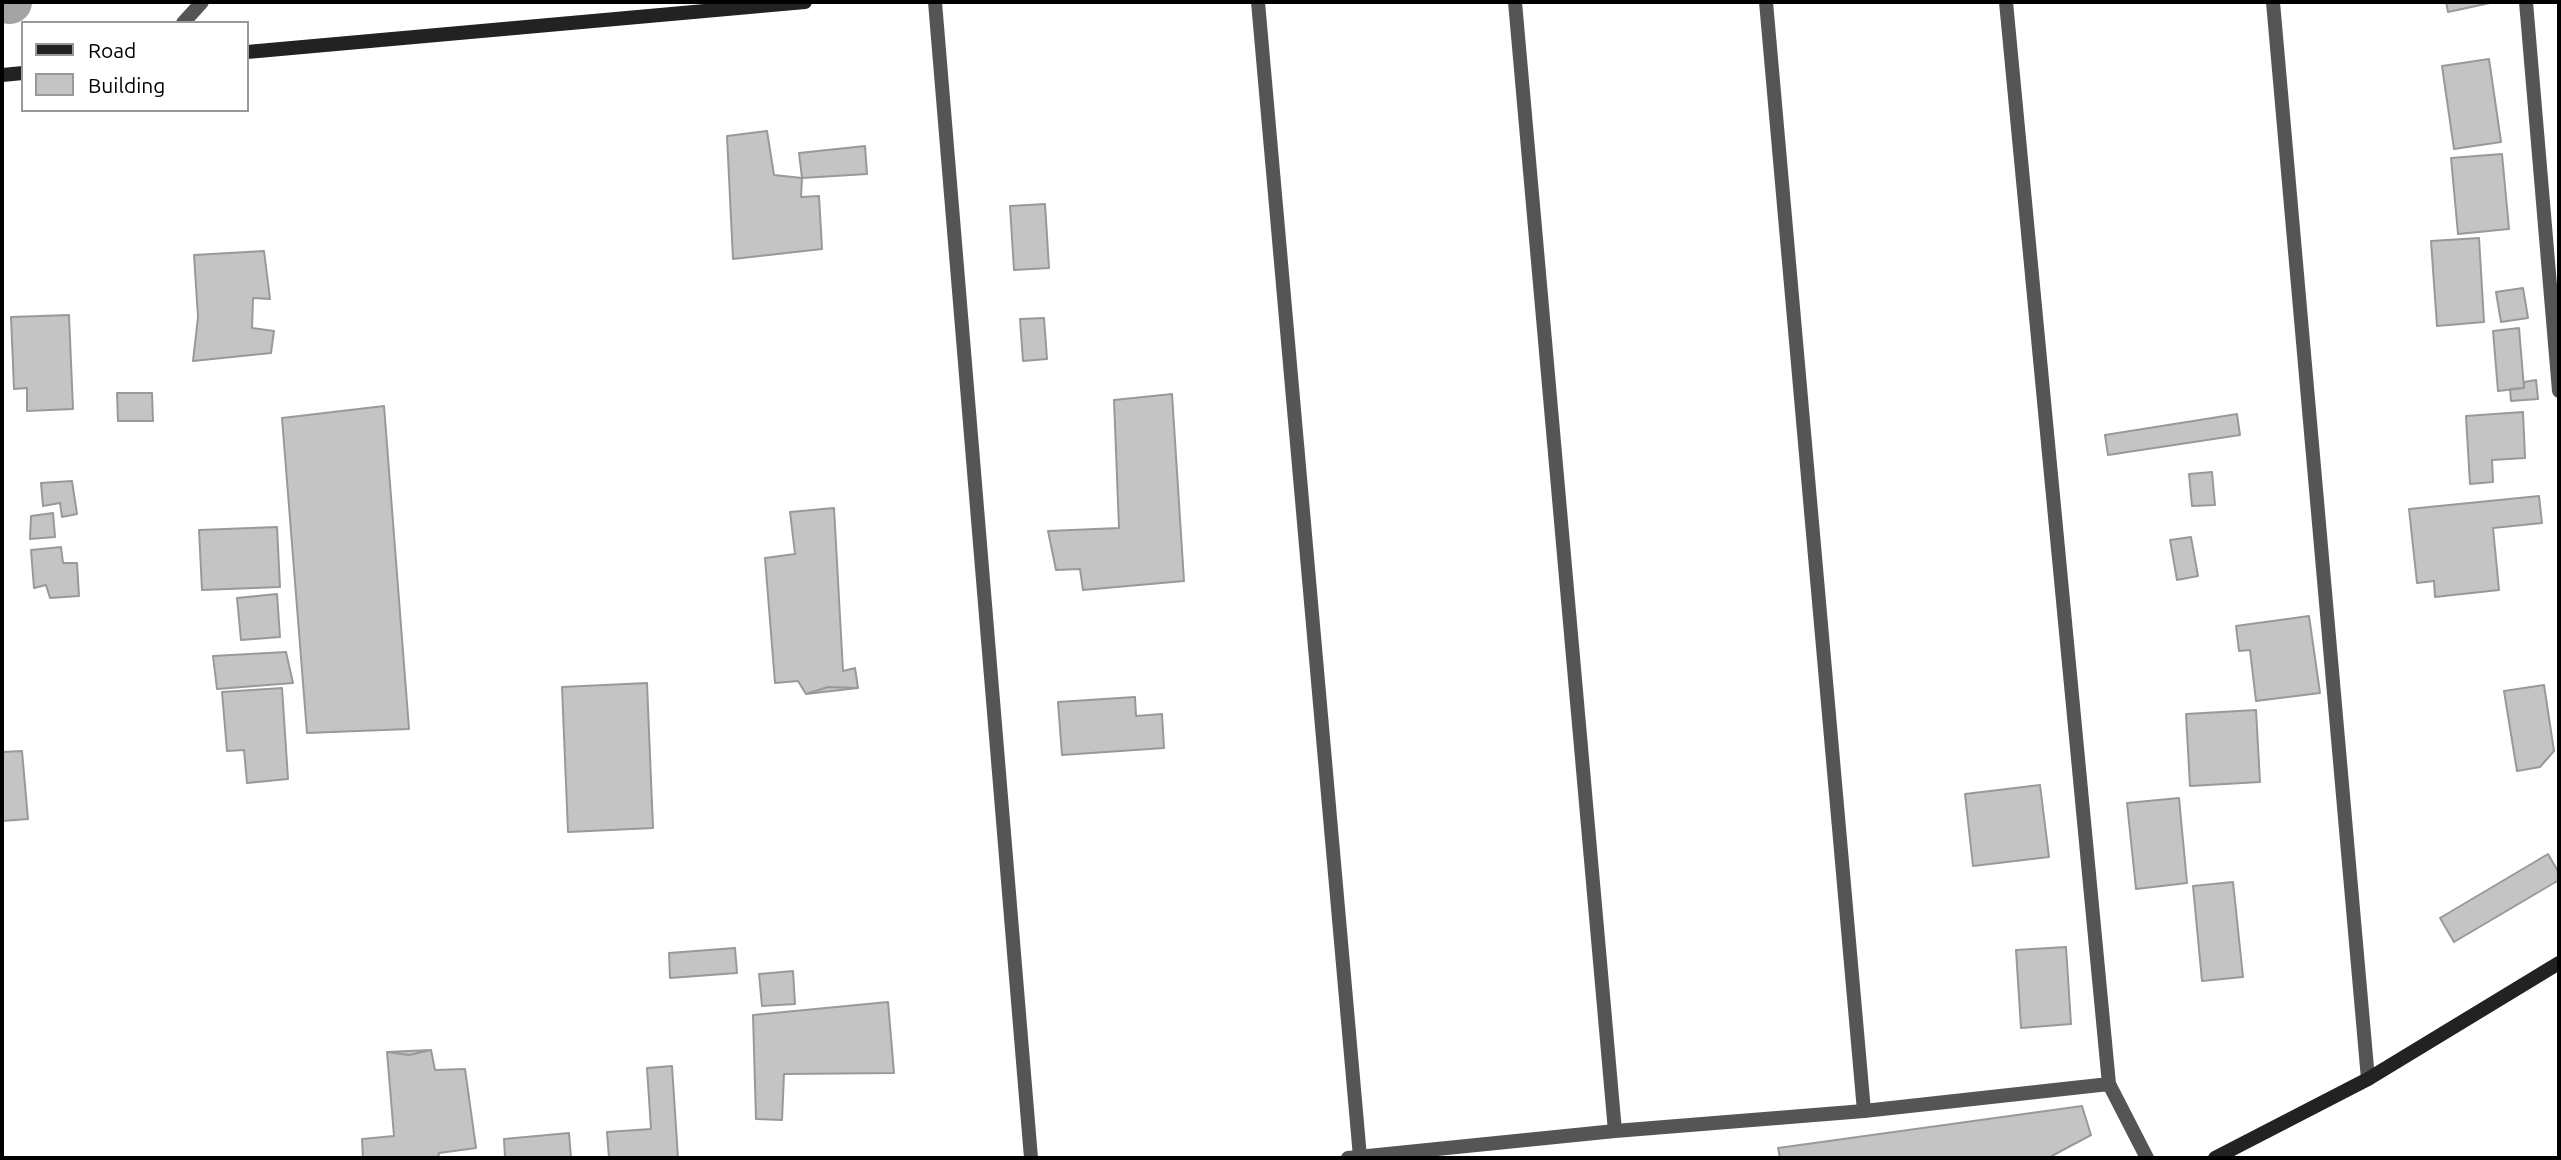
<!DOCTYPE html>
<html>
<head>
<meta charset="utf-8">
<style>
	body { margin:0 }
	#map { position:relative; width:2561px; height:1160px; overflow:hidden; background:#fff; font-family:Ubuntu,sans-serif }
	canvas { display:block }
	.frame { position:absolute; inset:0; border:4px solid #000; pointer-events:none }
	.legend { position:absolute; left:21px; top:21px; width:228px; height:91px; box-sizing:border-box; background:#fff; border:2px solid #999; margin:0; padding:9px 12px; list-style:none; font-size:21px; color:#000 }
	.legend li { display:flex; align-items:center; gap:14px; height:35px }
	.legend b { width:35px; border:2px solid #999 }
</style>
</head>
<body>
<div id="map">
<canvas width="2561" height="1160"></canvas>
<div class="frame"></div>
<ul class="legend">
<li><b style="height:9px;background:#222"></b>Road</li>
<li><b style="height:19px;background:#c4c4c4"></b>Building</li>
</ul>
</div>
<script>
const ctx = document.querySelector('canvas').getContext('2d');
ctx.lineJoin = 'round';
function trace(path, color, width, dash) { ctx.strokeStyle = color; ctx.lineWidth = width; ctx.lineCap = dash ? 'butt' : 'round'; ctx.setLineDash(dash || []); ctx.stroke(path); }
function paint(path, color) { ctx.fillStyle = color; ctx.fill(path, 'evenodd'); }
const canal = new Path2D(`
	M9 2H10`);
const building = new Path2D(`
	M2446 2H2490V3L2448 12Z
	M2489 59 2501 142 2454 149 2442 66Z
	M767 131 774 175 802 178 801 197 819 196 822 249 733 259 727 136Z
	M865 146 867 174 802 178 799 153Z
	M2502 154 2509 229 2458 234 2451 158Z
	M1045 204 1049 268 1014 270 1010 206Z
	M2479 238 2484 322 2437 326 2431 241Z
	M264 251 270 299 253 298 252 328 274 331 271 353 193 361 198 317 194 255Z
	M2523 288 2528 318 2501 322 2496 292Z
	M69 315 73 409 27 411V388L14 389 11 317Z
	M1044 318 1047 359 1023 361 1020 319Z
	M2519 328 2524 388 2498 391 2493 331Z
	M2536 380 2538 399 2511 401 2510 389 2524 388V382Z
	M117 393H152L153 421H118Z
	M1172 394 1184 581 1083 590 1080 569 1056 570 1048 531 1119 528 1114 400Z
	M384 406 409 729 307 733 282 418Z
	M2523 412 2525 458 2492 460 2493 482 2470 484 2466 416Z
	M2237 414 2240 435 2108 455 2105 435Z
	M2212 472 2215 505 2192 506 2189 474Z
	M72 481 77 514 62 517 60 503 43 506 41 483Z
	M2539 496 2542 523 2493 528 2499 590 2435 597 2434 581 2417 583 2409 509Z
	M834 508 843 671 855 668 858 688 828 687 806 694 798 681 775 683 765 558 795 554 790 512Z
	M53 513 55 537 30 539 31 516Z
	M277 527 280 587 202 590 199 530Z
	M2191 537 2198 576 2177 580 2170 540Z
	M61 547 63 563H77L79 596 50 598 46 585 34 588 31 550Z
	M277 594 280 637 241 640 237 598Z
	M2309 616 2320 693 2256 701 2250 650 2239 651 2236 626Z
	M286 652 293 683 217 689 213 656Z
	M647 683 653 828 568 832 562 687Z
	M2544 685 2554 751 2540 767 2517 771 2504 691Z
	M828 687 858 688 806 694Z
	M282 688 288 779 247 783 244 750 227 751 222 692Z
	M1135 697 1136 716 1162 714 1164 748 1062 755 1058 702Z
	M2256 710 2260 782 2190 786 2186 714Z
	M22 751 28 819 2 821V752Z
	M2040 785 2049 857 1973 866 1965 794Z
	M2179 798 2187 883 2136 889 2127 803Z
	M2548 854 2559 873V880L2454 942 2440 918Z
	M2233 882 2243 977 2202 981 2193 886Z
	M2066 947 2071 1024 2021 1028 2016 950Z
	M735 948 737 973 670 978 669 953Z
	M793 971 795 1004 762 1006 759 974Z
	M888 1002 894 1073 784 1074 782 1120 756 1119 753 1015Z
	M431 1050 409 1055 387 1052Z
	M431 1050 435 1070 465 1069 476 1148 439 1153 438 1158H363L362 1139 394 1136 387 1052 409 1055Z
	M672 1066 678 1158H609L607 1132 651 1129 647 1068Z
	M2082 1106 2091 1135 2048 1158H1780L1778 1148Z
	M569 1133 571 1158H505L504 1139Z`);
const lane = new Path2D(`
	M1258 2 1360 1157
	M1766 2 1864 1111
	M2273 2 2368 1079`);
const street = new Path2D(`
	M935 2 1031 1158
	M1515 2 1615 1131
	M2006 2 2109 1084
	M2526 2 2559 391
	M183 23 202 2
	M1348 1158 1615 1131 1864 1111 2109 1084 2147 1158`);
const secondary = new Path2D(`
	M247 52 805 2
	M2 75 23 73
	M2215 1158 2368 1079 2559 963`);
trace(canal, '#a3a3a3', 44);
paint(building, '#c4c4c4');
trace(building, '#999', 2);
trace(lane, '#555', 14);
trace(street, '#555', 14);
trace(secondary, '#222', 14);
</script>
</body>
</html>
